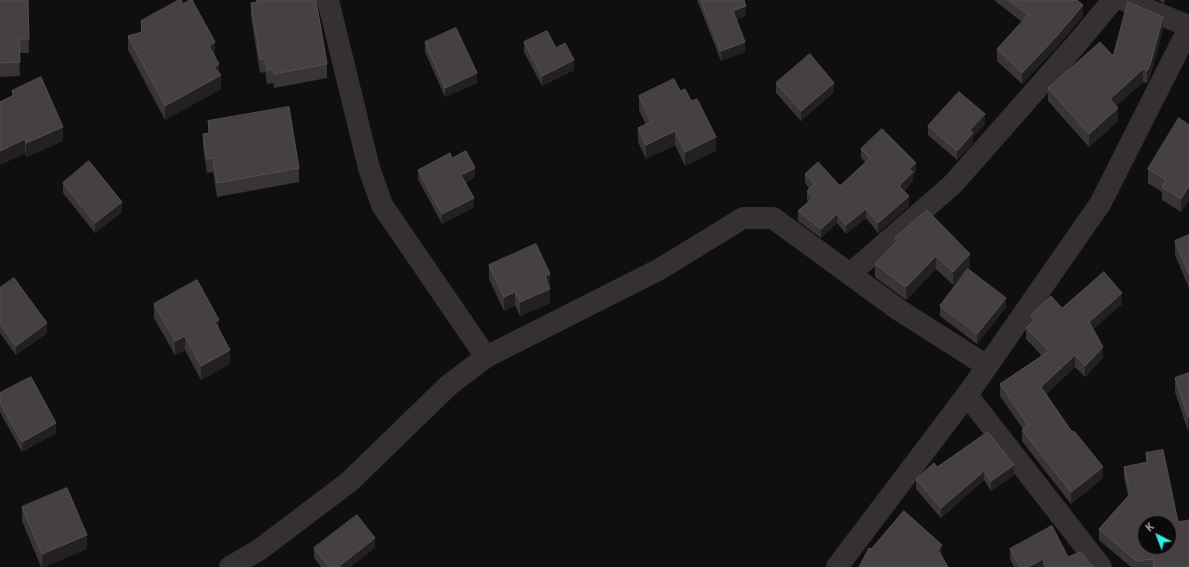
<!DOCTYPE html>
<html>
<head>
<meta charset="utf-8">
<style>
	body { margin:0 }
	#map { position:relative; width:1189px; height:567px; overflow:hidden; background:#100f0f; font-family:Barlow,sans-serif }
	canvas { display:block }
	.north { position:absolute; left:1137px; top:515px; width:40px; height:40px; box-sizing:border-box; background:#0b0a0a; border:1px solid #4d4646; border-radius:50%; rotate:318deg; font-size:11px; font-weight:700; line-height:16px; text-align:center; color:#b1a0a0 }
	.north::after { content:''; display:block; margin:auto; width:14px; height:18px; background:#25f2ea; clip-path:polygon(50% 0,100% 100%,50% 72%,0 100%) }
</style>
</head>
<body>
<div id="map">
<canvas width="1189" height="567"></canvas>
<div class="north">K</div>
</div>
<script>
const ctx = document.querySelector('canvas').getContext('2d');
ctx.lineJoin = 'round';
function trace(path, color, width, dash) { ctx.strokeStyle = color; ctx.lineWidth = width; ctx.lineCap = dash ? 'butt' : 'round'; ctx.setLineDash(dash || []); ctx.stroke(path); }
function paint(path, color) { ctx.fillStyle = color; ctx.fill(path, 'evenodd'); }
const street = new Path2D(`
	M328 0 369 168 382 205 486 357
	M1124 0 1189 26
	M850 274 953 184 1079 41 1113 0
	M967 395 1101 567
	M230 567 259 550 349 482 449 385 486 357 660 269 743 218H773L899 310 987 366
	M837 567 967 395 1100 204 1189 28`);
const wall = new Path2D(`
	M0 0H28L29 53H19L20 76 0 77Z
	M256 0H316L327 64V78L274 88 273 83 267 84 265 72 260 73 251 17V3H256Z
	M697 0H744L746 16 736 20 745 52 721 61Z
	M994 0H1077L1083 16 1056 48 1022 84 997 61V49L1022 22Z
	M1158 0H1165L1164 3Z
	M183 4 215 56V57L219 72 221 89 165 120 128 50V36L141 32V21Z
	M1163 29 1150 77 1147 83 1143 82 1116 106 1118 121 1089 147 1048 101V88L1113 56Z
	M425 42 477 83 445 97 425 52Z
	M524 42 556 48 574 70 542 86 524 52Z
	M776 83 834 92 801 121 776 93Z
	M12 91 63 141 26 157 25 153 0 165V102L12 96Z
	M680 91 716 151 685 166 675 145 646 159 638 142V128L646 125 639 110V96Z
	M208 121 299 168V182L217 197 213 172 207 173 203 148V134L208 133Z
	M985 124 973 137V143L957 160 928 135V126Z
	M1189 125V200L1181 212 1162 200V192L1148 183V169Z
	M861 149 916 172 913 175V181L904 191 909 206 878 233 866 218 846 234 837 223 821 238 798 221V211L808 202 807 200V191L809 188 805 183V174L840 186 866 163 861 158Z
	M452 158 475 177 466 182 474 207 442 224 418 179V170Z
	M63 183 122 212 95 233 63 193Z
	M1189 235V288L1175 255V241Z
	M895 238 970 267 968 269 1006 307 977 344 940 316V306L966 272 953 285 936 269 906 300 875 277V264L895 243Z
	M489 265 550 287V303L520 316 515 305 504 311 489 279Z
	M0 288 47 333 16 355 0 333Z
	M154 304 219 330 230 364 201 380 185 350 175 355 154 318Z
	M1122 304 1093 329 1103 358 1085 377 1075 367 1046 394 1103 478 1071 504 1022 441V430L1023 429 1000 396V384L1042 356 1026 339V328L1031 324V315L1062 308Z
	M1189 373 1188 431 1175 392V378Z
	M0 393 56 433 22 452 0 412Z
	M988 432 1014 475 991 491 984 480 941 518 916 489V479L937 467Z
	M1146 453 1178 522 1189 520V567H1131L1099 540V529L1128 496 1124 477V467L1146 462Z
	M22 507 87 549 44 567H41L22 521Z
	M314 548H375L350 567H321L314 558Z
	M1010 549 1091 565 1094 567H1014L1010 559Z`);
const shadedWall = new Path2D(`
	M1083 5V16L1056 48 1022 84V73Z
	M746 6V16L733 21V11Z
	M1163 17V29L1150 77 1147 83V71Z
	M215 42V56L209 60V46Z
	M745 42V52L721 61V51Z
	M574 60V70L542 86V76Z
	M219 64V77L221 75V89L165 120V106L214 67Z
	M1143 69V82L1110 112V99Z
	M477 73V83L445 97V88Z
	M834 83V92L801 121V111Z
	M1118 108V121L1089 147V134Z
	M985 114V124L973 137V143L957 160V151L970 130Z
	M63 127V141L26 157V143Z
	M675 131V145L646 159V145Z
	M716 137V151L685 166V152Z
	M25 139V153L0 165V151Z
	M916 163V172L913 175V181L899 195V186L909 169Z
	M475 168V177L461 184V175Z
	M1189 186V200L1181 212V199Z
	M909 196V206L878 233V223Z
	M474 198V207L442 224V214Z
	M122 202V212L95 233V223Z
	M866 209V218L846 234V225Z
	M837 214V223L821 238V229Z
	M970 254V267L953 285V272Z
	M936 256V269L906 300V287Z
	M550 274V287L545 276Z
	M550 289V303L520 316V302Z
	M515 292V305L504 311V297Z
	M1122 293V304L1089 333V322Z
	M1006 298V307L977 344V334Z
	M219 320V334L215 322Z
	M47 323V333L16 355V346Z
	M185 336V350L175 355V341Z
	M1103 347V358L1085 377V366Z
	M230 350V364L201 380V366Z
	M1075 355V367L1041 398V387Z
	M1188 417H1189V431H1188Z
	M56 423V433L22 452V442Z
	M1014 465V475L991 491V481Z
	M1103 467V478L1071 504V492Z
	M984 471V480L941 518V508Z
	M87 535V549L44 567H42V554Z
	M375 538V548L350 567H338Z
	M942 545V557L938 562V550Z
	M1043 559V567H1028Z`);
const building = new Path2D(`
	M0 0H28L29 39H19L20 62 0 63Z
	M179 0H181L183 4 190 0H192L215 42 209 46 219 64 214 67 221 75 165 106 128 36 142 32 141 21Z
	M257 0H316L327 64 274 74 273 69 267 70 265 59H260L251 3 258 2Z
	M701 0H744L746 6 733 11 745 42 721 51Z
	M1009 0H1077L1083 5 1056 37 1022 73 997 49 1028 15Z
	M1128 2 1163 17 1150 65 1147 71 1143 69 1110 99 1118 108 1089 134 1048 88 1100 42 1113 56Z
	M456 28 477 73 445 88 425 42Z
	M547 31 556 48 565 43 574 60 542 76 524 42Z
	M810 54 834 83 801 111 776 83Z
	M41 77 63 127 26 143 25 139 0 151V102L14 95 12 91Z
	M674 79 680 91 685 89 691 101 697 99 716 137 685 152 675 131 646 145 638 128 651 122 639 96Z
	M959 92 985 114 970 130 973 133 957 151 928 126Z
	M289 107 299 168 217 183 213 158 207 159 203 134 210 133 208 121Z
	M1179 118 1189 125V186L1181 199 1162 187 1166 180 1148 169Z
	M882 129 916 163 909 169 913 172 899 186 909 196 878 223 866 209 846 225 837 214 821 229 798 211 813 198 807 191 814 184 805 174 818 162 840 186 870 158 861 149Z
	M466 151 475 168 461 175 474 198 442 214 418 170 450 153 452 158Z
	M89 161 122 202 95 223 63 183Z
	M927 210 970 254 953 272 936 256 906 287 875 264 897 241 895 238Z
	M1189 235V274L1175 241Z
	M536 244 550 274 545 276 550 289 520 302 515 292 504 297 489 265Z
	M968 269 1006 298 977 334 940 306Z
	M1104 272 1122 293 1089 322 1103 347 1085 366 1075 355 1041 387 1072 432 1074 431 1103 467 1071 492 1022 430 1028 425 1000 384 1049 351 1026 328 1034 320 1031 315 1051 296 1062 308Z
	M14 278 47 323 16 346 0 324V288Z
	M197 280 219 320 215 322 230 350 201 366 185 336 175 341 154 304Z
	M1189 373V417H1188L1175 378Z
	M31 377 56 423 22 442 0 403V393Z
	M988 432 1014 465 991 481 984 471 941 508 916 479 934 463 937 467Z
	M1163 450 1178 522 1189 520V567H1154L1153 559 1136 561 1099 529 1130 494 1124 467 1148 462 1146 453ZM1145 523H1169V547H1145Z
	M67 488 87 535 42 554 22 507Z
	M904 511 942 545 938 550 948 567H859L869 548 871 549Z
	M357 515 375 538 338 567H329L314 548Z
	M1052 526 1068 557 1081 552 1091 565 1094 567H1046L1043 559 1028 567H1020L1010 549Z`);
trace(street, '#353130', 22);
paint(wall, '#383534');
paint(shadedWall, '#232120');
paint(building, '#454140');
trace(building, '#56504f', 1);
</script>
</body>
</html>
